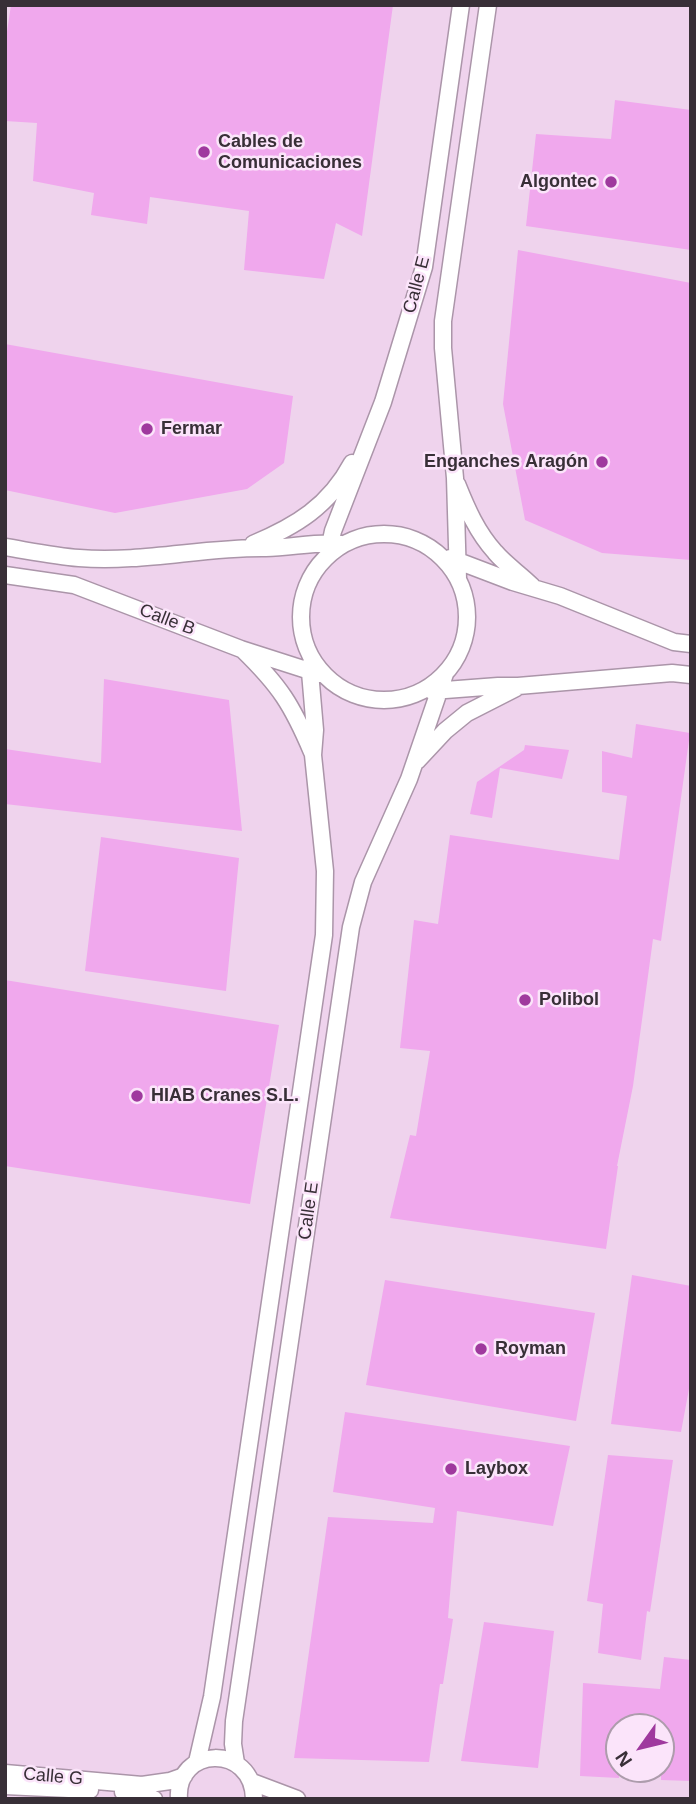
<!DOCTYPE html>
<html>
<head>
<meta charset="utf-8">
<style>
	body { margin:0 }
	#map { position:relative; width:696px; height:1804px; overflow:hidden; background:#fbe4fa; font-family:Helvetica,sans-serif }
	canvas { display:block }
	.frame { position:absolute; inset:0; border:7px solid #382f37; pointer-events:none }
	.north { position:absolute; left:605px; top:1713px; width:70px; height:70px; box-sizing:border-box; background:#fbe4fa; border:2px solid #ad9cac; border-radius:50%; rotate:236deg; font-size:19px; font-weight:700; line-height:28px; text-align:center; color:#382f37 }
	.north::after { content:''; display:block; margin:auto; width:24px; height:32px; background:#9f399e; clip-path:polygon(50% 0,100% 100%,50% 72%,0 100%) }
</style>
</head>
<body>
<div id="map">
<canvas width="696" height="1804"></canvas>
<div class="frame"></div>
<div class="north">N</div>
</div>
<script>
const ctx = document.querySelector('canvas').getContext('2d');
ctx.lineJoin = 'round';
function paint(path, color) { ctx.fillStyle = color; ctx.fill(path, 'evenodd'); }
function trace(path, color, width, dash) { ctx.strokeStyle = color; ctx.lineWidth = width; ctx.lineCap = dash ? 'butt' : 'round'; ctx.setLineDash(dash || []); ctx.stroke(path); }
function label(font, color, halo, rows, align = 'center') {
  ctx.font = font + ' Helvetica,sans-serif'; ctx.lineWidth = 5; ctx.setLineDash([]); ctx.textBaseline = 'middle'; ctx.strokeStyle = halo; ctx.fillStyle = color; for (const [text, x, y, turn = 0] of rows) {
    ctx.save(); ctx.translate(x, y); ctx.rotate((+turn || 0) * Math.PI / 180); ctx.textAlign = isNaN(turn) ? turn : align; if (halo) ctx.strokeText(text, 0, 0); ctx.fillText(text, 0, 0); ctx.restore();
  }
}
const built = new Path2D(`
	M5 5H691V1799H5ZM619 1727H661V1769H619Z`);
const building = new Path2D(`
	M11 5H393L362 236 336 223 324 279 244 270 249 211 150 197 147 224 91 215 94 193 33 181 37 123 5 121V45Z
	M615 100 691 110V250L526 226 536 134 611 139Z
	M518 250 691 283V560L602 553 525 520 503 404Z
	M5 344 293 396 284 463 247 489 115 513 5 490Z
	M104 679 229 700 242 831 5 804V749L101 763Z
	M636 724 690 733 661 941 653 939 633 1086 617 1166H618L606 1249 390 1218 410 1135 416 1136 430 1051 400 1048 414 920 438 924 450 835 619 860 627 796 602 792V751L632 758Z
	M525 745 569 750 562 779 500 768 492 818 470 814 477 782 524 750Z
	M101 837 239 858 226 991 85 971Z
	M5 980 279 1025 250 1204 5 1166Z
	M632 1275 691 1286V1378L681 1432 611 1424Z
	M385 1280 595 1313 576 1421 366 1385Z
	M345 1412 570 1446 553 1526 457 1511 448 1618 453 1619 443 1684H440L429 1762 294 1758 328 1517 433 1523 435 1508 333 1492Z
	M608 1455 673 1460 650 1612 647 1611 641 1660 598 1653 603 1604 587 1601Z
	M484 1622 554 1631 538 1768 461 1761Z
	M664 1657 691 1660V1781L661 1780V1727H619V1778L580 1776 583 1683 660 1689Z`);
const minor = new Path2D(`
	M457 484C467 509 477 532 495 552 506 565 520 574 532 586
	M301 617a83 83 0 1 1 166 0a83 83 0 1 1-166 0Z
	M253 544C296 526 329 506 352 463
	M5 547C30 551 55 556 79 558 142 563 204 547 266 548 291 548 316 541 341 544
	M328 554 333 531 383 402 424 267 461 5
	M450 558 513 582 560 596 674 642 691 644
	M5 575 74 585 241 649 319 674
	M458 579 455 478 443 348V321L488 5
	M243 650C280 686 292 705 312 752
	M432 691 498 686H518L672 673 691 675
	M417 761 445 731 467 713 516 688
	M197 1762 212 1697 324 935 325 871 313 755 315 730 310 672 312 659
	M236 1763 233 1744 234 1721 351 927 363 882 409 779 445 674
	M5 1773 142 1785 170 1781 184 1776
	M252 1782 297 1799
	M5 1786 90 1790
	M123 1792 154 1799
	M179 1799C175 1746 253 1743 254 1799`);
const markers = [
	[204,152,7,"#9f399e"],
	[611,182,7,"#9f399e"],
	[147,429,7,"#9f399e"],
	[602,462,7,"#9f399e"],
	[525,1000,7,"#9f399e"],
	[137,1096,7,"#9f399e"],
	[481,1349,7,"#9f399e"],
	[451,1469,7,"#9f399e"]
];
const poiNames = [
	["Cables de",218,142],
	["Comunicaciones",218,163],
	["Algontec",597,182,"right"],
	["Fermar",161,429],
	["Enganches Aragón",588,462,"right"],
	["Polibol",539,1000],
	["HIAB Cranes S.L.",151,1096],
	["Royman",495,1349],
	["Laybox",465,1469]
];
const streetNames = [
	["Calle E",417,285,-75],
	["Calle B",167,620,21],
	["Calle E",309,1211,-82],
	["Calle G",53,1777,5]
];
paint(built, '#efd3ed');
paint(building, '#f0a8ed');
trace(minor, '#ab95a9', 19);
trace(minor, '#fff', 16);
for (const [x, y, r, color] of markers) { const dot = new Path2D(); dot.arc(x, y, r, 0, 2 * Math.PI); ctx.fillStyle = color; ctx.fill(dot); trace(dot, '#fbe4fa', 2.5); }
label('bold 18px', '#382f37', '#fbe4fa', poiNames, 'left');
label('18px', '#382f37', '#fbe4fa', streetNames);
</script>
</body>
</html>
